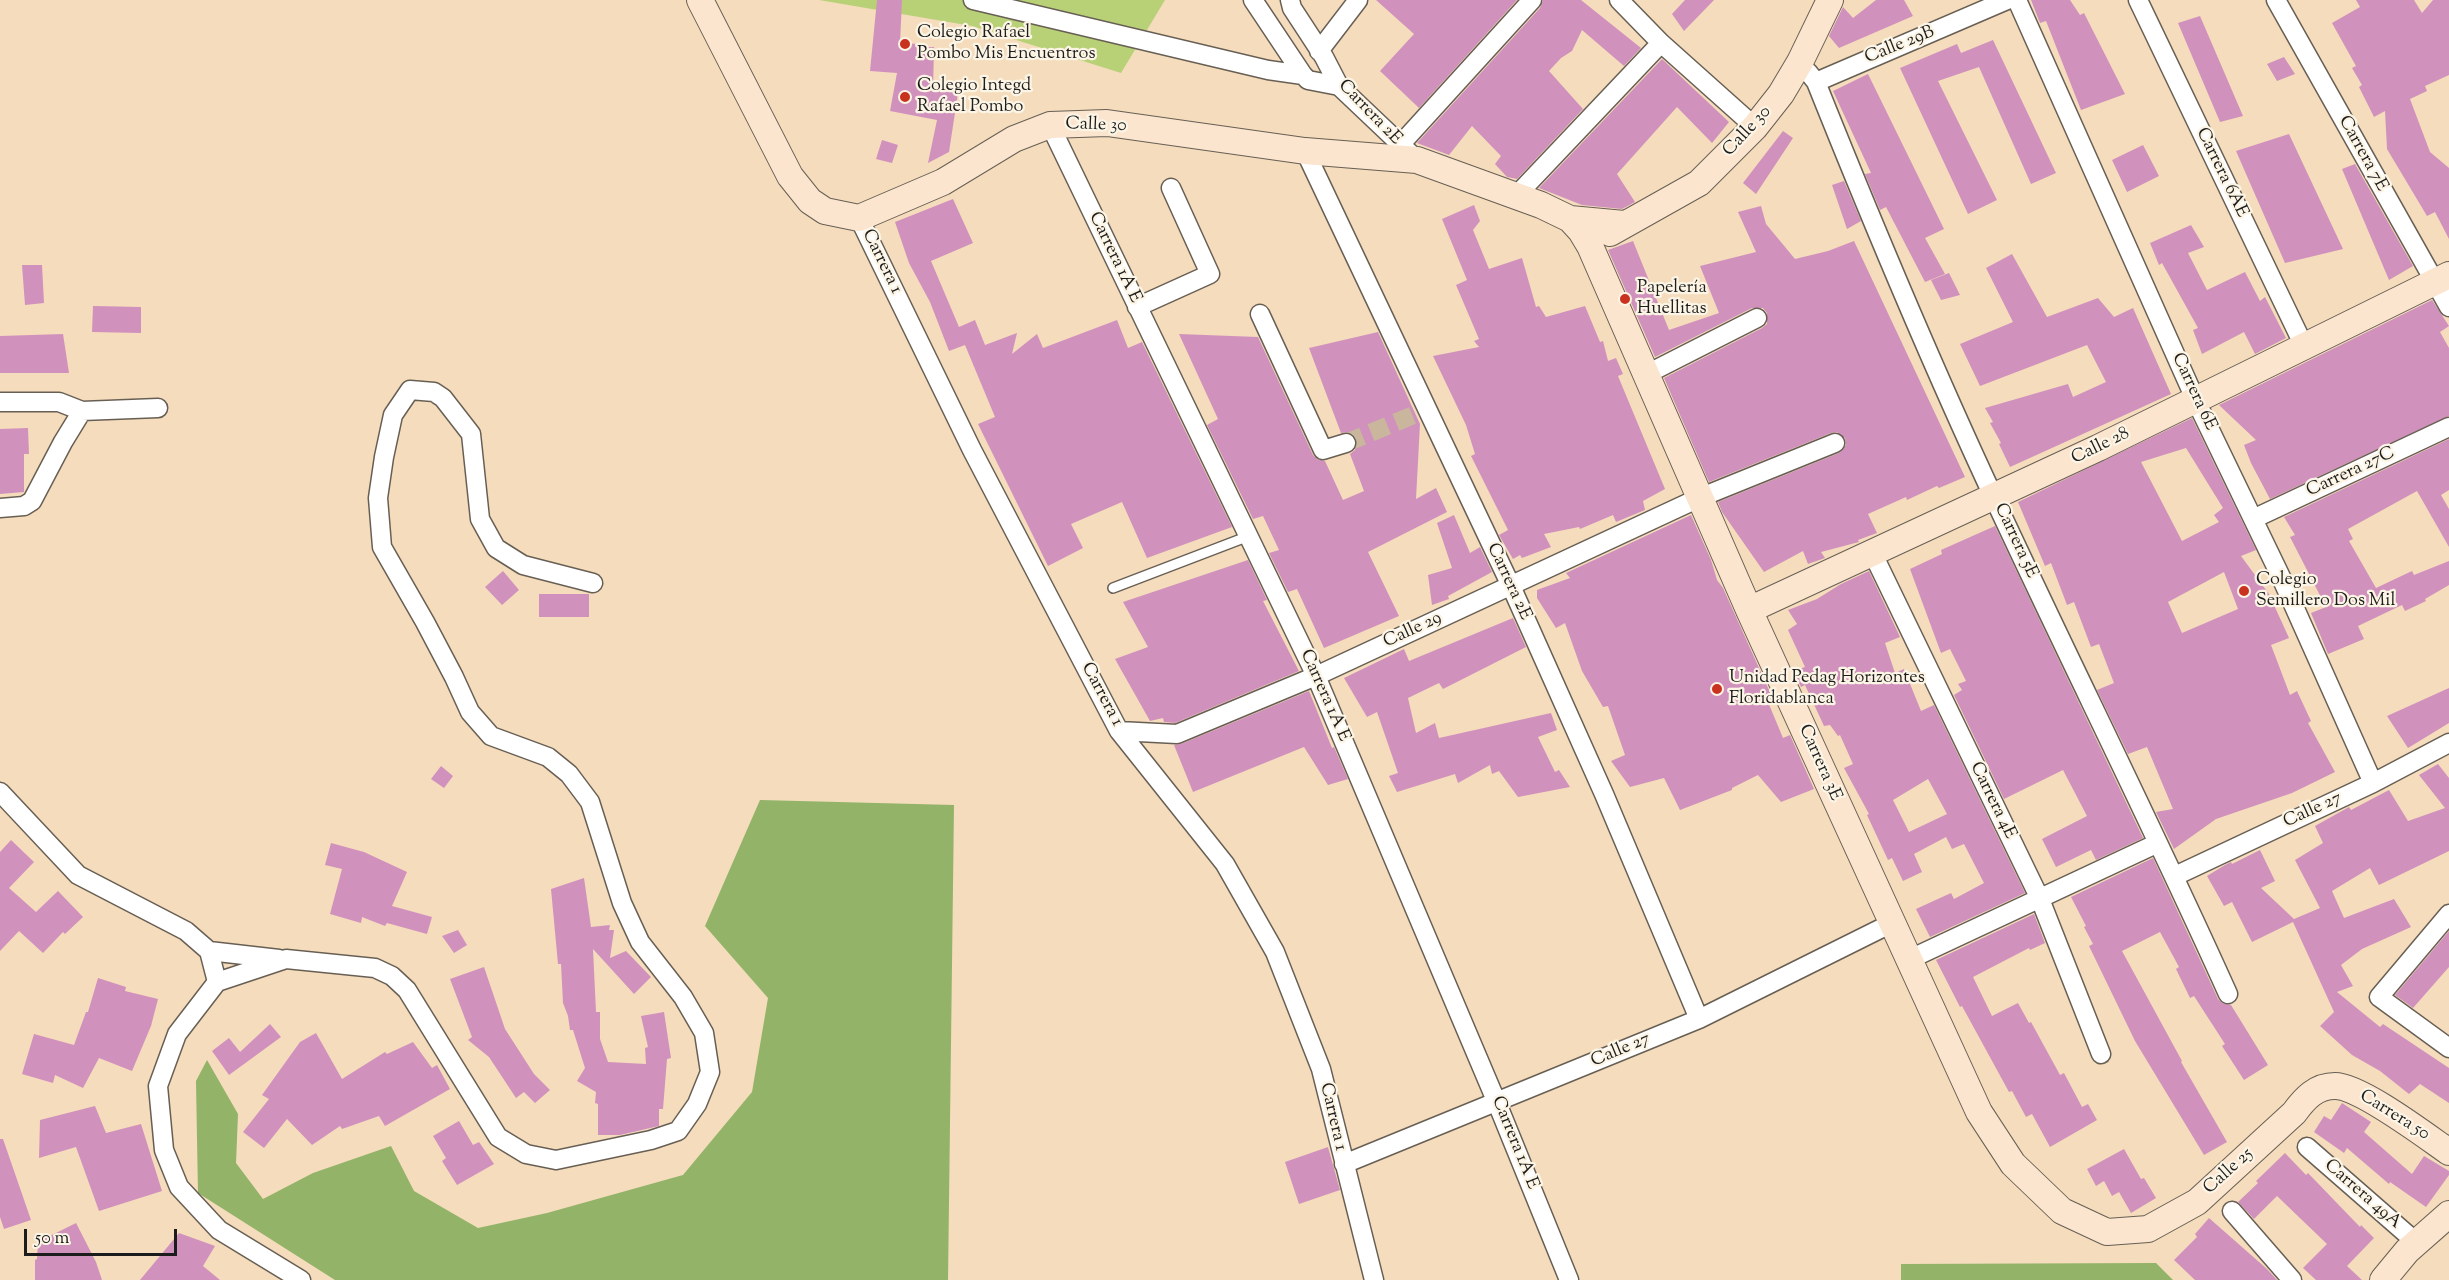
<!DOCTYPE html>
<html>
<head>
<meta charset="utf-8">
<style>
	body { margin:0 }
	#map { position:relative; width:2449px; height:1280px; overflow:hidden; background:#f4dcbc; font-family:"Sorts Mill Goudy",serif }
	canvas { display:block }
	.scale { position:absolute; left:24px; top:1229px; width:153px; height:27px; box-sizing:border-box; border:3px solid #1c1c1c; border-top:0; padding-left:8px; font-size:18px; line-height:21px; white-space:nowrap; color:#1c1c1c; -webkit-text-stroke:4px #fcf5e5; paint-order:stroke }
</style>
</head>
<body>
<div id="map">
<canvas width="2449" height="1280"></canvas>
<div class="scale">50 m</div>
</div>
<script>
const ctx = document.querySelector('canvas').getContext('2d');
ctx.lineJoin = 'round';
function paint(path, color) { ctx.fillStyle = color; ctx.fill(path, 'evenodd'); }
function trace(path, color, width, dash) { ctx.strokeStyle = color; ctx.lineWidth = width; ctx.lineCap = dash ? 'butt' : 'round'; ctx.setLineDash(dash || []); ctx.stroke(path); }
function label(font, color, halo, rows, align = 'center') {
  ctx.font = font + ' "Sorts Mill Goudy",serif'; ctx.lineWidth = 4.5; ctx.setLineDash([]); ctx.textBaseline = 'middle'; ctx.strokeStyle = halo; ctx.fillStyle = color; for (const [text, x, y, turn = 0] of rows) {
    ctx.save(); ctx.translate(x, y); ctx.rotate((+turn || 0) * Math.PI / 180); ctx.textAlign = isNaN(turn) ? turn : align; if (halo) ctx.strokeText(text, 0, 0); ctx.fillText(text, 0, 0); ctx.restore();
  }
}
const green = new Path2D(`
	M819 0H1165L1121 73 972 26Z`);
const forest = new Path2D(`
	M760 800 954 805 948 1280H335L198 1193 196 1081 207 1060 238 1114 236 1163 263 1199 313 1173 391 1146 414 1191 478 1228 547 1213 683 1175 752 1092 768 998 705 926Z
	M2156 1263 2173 1280H1901V1264Z`);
const building = new Path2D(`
	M877 0H902L900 43 919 44V47H934L933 90 958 93 949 152 928 163 937 120 890 111 897 73 870 71Z
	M1376 0H1517L1419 108 1380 71 1414 34Z
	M1543 0H1581L1641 48 1624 66 1582 30 1572 51 1561 58 1549 71 1583 109 1517 179 1507 177 1495 164 1501 156 1472 126 1449 155 1417 143 1540 8Z
	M1685 0H1714L1684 31 1672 14Z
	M1876 0H1904L1913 16 1839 48 1829 36 1843 7 1853 18Z
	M2031 0H2070L2080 15 2084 13 2125 94 2081 110 2046 21 2040 23Z
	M2356 0H2414L2422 13 2433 0H2449V75L2425 86 2427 91 2410 99 2430 152 2449 168V239L2435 212 2427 216 2387 149 2385 111 2374 117 2359 87 2362 85 2352 68 2356 66 2332 23 2360 7Z
	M2200 16 2243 116 2220 122 2178 23Z
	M1993 40 2056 173 2031 184 1979 67 1938 81 1997 200 1968 214 1900 68 1957 44 1961 53Z
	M2284 57 2295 74 2277 81 2267 64Z
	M1662 59 1729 122 1712 143 1677 107 1617 174 1635 202 1622 209 1582 205 1539 188Z
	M1868 74 1944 229 1925 238 1945 274 1925 282 1886 207 1880 210 1865 174 1871 173 1833 91Z
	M1783 131 1793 138 1756 194 1743 183Z
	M2289 134 2343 249 2285 263 2236 151Z
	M882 140 898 145 892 163 876 159Z
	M2143 145 2159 176 2127 192 2112 160Z
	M2355 164 2413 266 2389 280 2342 169Z
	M1844 181 1861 221 1847 229 1832 185Z
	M953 199 973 243 931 261 959 327 975 320 985 345 1017 333 1012 354 1037 334 1043 348 1117 320 1128 348 1142 342 1232 527 1147 558 1122 502 1071 524 1083 548 1048 566 978 424 995 417 965 345 949 351 930 302 909 263 895 222Z
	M1474 205 1480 221 1473 230 1489 269 1522 258 1536 307 1539 306 1546 317 1585 306 1600 342 1603 341 1608 361 1616 358 1623 374 1618 376 1665 489 1643 501 1645 510 1616 522 1613 515 1580 529 1579 527 1544 534 1551 547 1522 558 1520 555 1513 559 1499 535 1508 530 1471 456 1475 454 1466 425 1433 356 1479 347 1474 341 1479 339 1456 285 1467 280 1442 219Z
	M1761 206 1766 224 1795 259 1828 251 1854 241 1965 477 1939 488 1937 486 1907 500 1906 497 1868 514 1877 533 1858 540 1859 542 1821 552 1825 558 1808 564 1803 551 1764 572 1722 512 1718 502 1839 453 1846 445 1845 438 1837 432 1831 433 1709 482 1664 378 1762 328 1767 324V313L1763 308H1752L1655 357 1608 250 1633 241 1669 330 1719 313 1700 266 1756 252 1738 212Z
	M2191 225 2204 247 2188 253 2207 290 2245 272 2260 301 2265 297 2286 338 2255 354 2244 332 2202 354 2193 330 2198 328 2162 263 2159 265 2150 243Z
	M2012 254 2047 317 2098 298 2114 317 2133 308 2171 394 2010 467 1999 444 2001 443 1990 423 1993 422 1985 408 2068 384 2073 397 2106 382 2087 345 1980 386 1960 344 2013 322 1986 268Z
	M22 265H42L44 303 25 305Z
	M1949 273 1960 295 1941 300 1931 280Z
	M2432 300 2449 326 2440 332 2449 348V416L2270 499 2251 463 2244 445 2256 440 2219 405Z
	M93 306 141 307V333L92 332Z
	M1378 332 1420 424 1416 499 1436 488 1447 512 1368 552 1399 616 1324 648 1297 589 1288 592 1269 553 1279 550 1263 516 1253 519 1207 425 1218 419 1179 334 1258 337 1313 455 1317 459 1325 461 1343 500 1364 491 1350 454 1355 450 1357 440 1349 432 1341 433 1309 348Z
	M63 334 69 373H0V336Z
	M2192 418 2256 550 2241 556 2269 594 2289 638 2271 645 2290 695 2297 691 2311 721 2308 723 2335 772 2292 793 2216 819 2174 849 2156 812 2173 809 2147 747 2128 754 2097 690 2114 683 2099 644 2091 647 2074 602 2067 605 2051 563 2045 566 2018 502ZM2186 448 2223 508 2214 515 2219 522 2182 541 2141 462ZM2224 572 2238 609 2182 633 2168 602Z
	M28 428 29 454H24V492L0 494V429Z
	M2449 439V490L2441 495 2449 509V547L2417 491 2348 529 2353 539 2349 541 2376 588 2412 571 2414 575 2449 561V585L2425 599 2426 601 2405 611 2402 605 2358 626 2364 639 2328 654 2311 613 2326 607 2290 537 2295 535 2284 517Z
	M1454 515 1470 553 1480 547 1492 572 1448 596 1449 599 1432 605 1428 575 1452 568 1437 523Z
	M1691 515 1711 560 1717 580 1723 588 1773 699 1768 702 1783 738 1790 735 1814 789 1781 802 1758 775 1732 788V790L1680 810 1664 778 1630 787 1611 761 1625 755 1608 706 1603 707 1582 671 1565 623 1556 628 1537 598V590L1570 578 1566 573Z
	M1995 526 2143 838 2096 860 2091 850 2056 867 2042 839 2087 816 2063 770 2004 799 1954 695 1962 690 1958 684 1966 681 1950 649 1941 653 1910 569 1942 554 1941 550Z
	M1248 560 1267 600 1263 601 1299 671 1175 723 1164 722 1163 718 1150 721 1115 659 1148 647 1123 602Z
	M503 571 519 590 502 605 485 587Z
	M1869 571 1900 637 1885 643 1895 673 1904 669 1921 711 1934 705 2025 893 1930 937 1916 909 1951 893 1954 899 1984 883 1964 844 1952 849 1946 837 1914 854 1922 872 1903 881 1892 858 1888 860 1867 815 1869 814 1844 768 1853 764 1840 735 1838 736 1830 725 1824 726 1805 685 1801 687 1793 671 1805 667 1788 630 1797 624 1788 610 1817 599 1841 584ZM1928 779 1947 814 1909 832 1893 800Z
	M539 594H589V617H539Z
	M1513 618 1526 647 1443 689 1439 683 1408 698 1416 733 1435 723 1439 738 1551 713 1557 730 1538 737 1555 772 1559 770 1570 787 1518 797 1499 771 1492 774 1490 765 1458 783 1455 774 1397 792 1389 776 1398 773 1377 712 1367 717 1344 678 1404 649 1409 661Z
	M2449 688V723L2408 748 2387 716Z
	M1309 691 1332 748 1334 747 1348 779 1328 785 1304 747 1193 792 1174 745 1181 744Z
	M2438 764 2449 778V851L2379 885 2370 868 2332 891 2344 918 2394 899 2411 927 2362 949 2341 965 2353 986 2337 992 2380 1027 2383 1024 2449 1068V1103L2420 1084 2409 1094 2380 1071 2352 1055 2320 1026 2334 1012 2293 922 2252 942 2232 902 2224 906 2207 876 2225 865 2231 862 2232 864 2260 850 2275 881 2261 888 2294 919 2320 908 2295 860 2323 843 2315 826 2349 807 2351 810 2389 790 2408 821 2445 808 2419 775Z
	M441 766 453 776 444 788 431 779Z
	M11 840 34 862 9 888 36 912 58 891 83 917 65 934 63 932 43 953 19 931 0 951V852Z
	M331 843 364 852 407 872 392 906 432 917 427 934 387 923 385 926 362 917 361 923 330 914 342 869 325 865Z
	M2153 858 2218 999 2222 1003 2231 1005 2268 1065 2244 1080 2222 1046 2225 1044 2194 996 2190 998 2176 969 2179 967 2160 932 2122 951 2182 1061 2181 1062 2227 1142 2204 1155 2135 1041 2089 946 2093 944 2084 927 2086 926 2071 897Z
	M584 878 591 927 610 925 609 930H614L610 958 626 951 651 977 634 994 593 949 596 1012H600V1039L608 1062 646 1064 645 1048 648 1047 641 1016 664 1012 671 1058 667 1059 663 1109H659V1126L620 1135H598V1104L595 1103 596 1092 577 1081 585 1068 573 1030H570L568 1016 563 1003 561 964H558L551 889Z
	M2034 914 2045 943 2030 950 2029 948 1973 977 1992 1016 2018 1003 2029 1023 2031 1022 2060 1075 2064 1073 2082 1107 2088 1104 2097 1120 2050 1147 2032 1114 2026 1117 2012 1091 2009 1092 1962 1006 1960 1007 1936 960Z
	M458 930 467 945 454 953 442 936Z
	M2449 931V967L2413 1008 2395 995Z
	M484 967 505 1029 534 1074 550 1090 535 1103 524 1092 516 1098 489 1057 468 1040 472 1037 450 979Z
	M98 978 126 987 125 991 158 999 151 1026 132 1071 99 1058 83 1088 55 1075 53 1083 22 1074 34 1034 74 1045 86 1012H88Z
	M270 1024 281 1037 229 1075 212 1051 229 1038 240 1052Z
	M316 1033 342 1079 385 1052 387 1054 413 1042 432 1068 437 1065 450 1089 385 1126 379 1116 342 1129 340 1126 312 1145 287 1119 264 1148 243 1132 269 1099 262 1095 300 1042Z
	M2342 1103 2371 1122 2364 1132 2412 1174 2424 1156 2449 1171V1175L2426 1207 2390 1182 2389 1184 2347 1148 2344 1153 2314 1132 2324 1116 2331 1120Z
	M95 1106 106 1133 141 1124 162 1191 99 1211 76 1147 39 1158 40 1120Z
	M459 1121 473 1145 479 1142 494 1164 457 1185 442 1161 446 1158 433 1136Z
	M0 1139H3L31 1220 4 1229 0 1217Z
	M1328 1147 1340 1190 1299 1204 1285 1162Z
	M2124 1149 2141 1179 2144 1178 2156 1198 2131 1213 2119 1192 2112 1196 2104 1181 2096 1186 2087 1169Z
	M2285 1153 2306 1175 2308 1173 2360 1227 2361 1225 2374 1238 2347 1266 2362 1280H2316L2303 1268 2327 1244 2277 1196 2254 1219 2238 1202 2258 1183 2256 1181Z
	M2209 1218 2267 1269 2277 1280H2195L2174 1260 2197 1237 2195 1234Z
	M76 1223 96 1262 102 1280H35V1260L37 1259 38 1242Z
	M179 1233 215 1246 203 1266 220 1280H140Z`);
const streetTunnel = new Path2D(`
	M1346 443 1416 414`);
const lane = new Path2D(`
	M1113 588 1249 536`);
const street = new Path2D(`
	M973 0 1268 70 1303 75 1308 80 1339 86
	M1253 0 1303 75
	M1290 0 1292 8 1324 57 1339 86 1417 160
	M1619 0 1661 43 1755 127
	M2017 0 2196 401 2280 575 2373 783
	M2138 0 2304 346
	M2276 0 2449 307
	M1319 51 1358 0
	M1808 72 1816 82 2007 0
	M1816 82C1872 222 1930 361 1994 498 2071 664 2153 827 2228 994
	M1050 125 1316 676 1497 1103 1569 1280
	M1400 145 1532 0
	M1305 151 1511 586 1604 794 1699 1019
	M1515 197 1661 43
	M859 218 972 450 1119 731 1225 864 1275 952 1321 1069 1374 1280
	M1137 307 1210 274 1171 188
	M1260 314 1323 450 1346 443
	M1645 375 1757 318
	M0 402H59L82 411 158 408
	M0 508 24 506 32 501 63 442 82 411
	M2253 519 2449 427
	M1872 552 2040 899 2101 1054
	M1119 731 1177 734 1316 676 1699 498 1835 443
	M0 792 78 875 186 931 209 951 217 982 177 1034 158 1086 164 1150 179 1187 219 1230 301 1280
	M2175 876 2373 783 2449 743
	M2449 914 2379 997 2449 1048
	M209 951 279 959
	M1908 960 2158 843
	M217 982 286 959 375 968 392 976 407 990 498 1137 526 1154 556 1160 651 1140 678 1131 697 1104 710 1072 704 1033 683 997 640 942 622 903 590 802 569 774 548 757 491 736 470 712 454 677 425 622 382 547 378 498 384 457 393 415 410 390 434 392 443 398 471 434 480 519 496 548 523 565 593 583
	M2307 1147 2417 1243
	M1344 1164 1699 1019 1892 923
	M2232 1211 2292 1280`);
const secondary = new Path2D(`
	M700 0 790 176 810 201 825 211 859 218 943 182 1014 139 1050 125 1107 123 1305 151 1417 160 1541 205 1570 219 1624 224
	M1570 219 1581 231 1590 246 1749 610 1979 1112 2013 1164 2062 1211 2107 1232 2148 1229 2197 1202 2294 1113C2305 1098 2316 1086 2335 1086 2360 1086 2426 1136 2449 1152
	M1610 233 1699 183 1755 127 1781 94 1800 62 1830 0
	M1749 610 2098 448 2449 275
	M2383 1280 2407 1251 2449 1214`);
const markers = [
	[905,44,6,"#c8321e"],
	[905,97,6,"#c8321e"],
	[1625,299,6,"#c8321e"],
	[2244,591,6,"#c8321e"],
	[1717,689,6,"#c8321e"]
];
const poiNames = [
	["Colegio Rafael",917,34],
	["Pombo Mis Encuentros",917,55],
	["Colegio Integd",917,87],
	["Rafael Pombo",917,108],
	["Papelería",1637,289],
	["Huellitas",1637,310],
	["Colegio",2256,581],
	["Semillero Dos Mil",2256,602],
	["Unidad Pedag Horizontes",1729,679],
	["Floridablanca",1729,700]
];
const streetNames = [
	["Calle 29B",1900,46,-22],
	["Carrera 2E",1369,113,46],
	["Calle 30",1096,126,2],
	["Calle 30",1748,132,-47],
	["Carrera 7E",2362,154,61],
	["Carrera 6AE",2221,173,64],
	["Carrera 1A E",1114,258,64],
	["Carrera 1",881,262,64],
	["Carrera 6E",2193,392,65],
	["Calle 28",2101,447,-26],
	["Carrera 27C",2351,473,-25],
	["Carrera 5E",2015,541,65],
	["Carrera 2E",1508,582,65],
	["Calle 29",1413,631,-25],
	["Carrera 1",1101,695,62],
	["Carrera 1A E",1324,696,66],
	["Carrera 3E",1819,763,66],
	["Carrera 4E",1992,801,64],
	["Calle 27",2313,811,-25],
	["Calle 27",1621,1051,-23],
	["Carrera 50",2394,1116,32],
	["Carrera 1",1332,1117,77],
	["Carrera 1A E",1514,1143,68],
	["Calle 25",2229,1172,-42],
	["Carrera 49A",2362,1195,41]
];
paint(green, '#b8d177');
paint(forest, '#92b368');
paint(building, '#d191bd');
trace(streetTunnel, '#c9b69c', 18, [18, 9]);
trace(lane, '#685f54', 12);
trace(street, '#685f54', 21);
trace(secondary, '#685f54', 28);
trace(lane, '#fff', 9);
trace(street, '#fff', 18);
trace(secondary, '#fbe5cf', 26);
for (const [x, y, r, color] of markers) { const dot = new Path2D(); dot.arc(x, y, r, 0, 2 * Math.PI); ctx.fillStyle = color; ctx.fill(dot); trace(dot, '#fcf5e5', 2); }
label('18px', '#1c1c1c', '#fcf5e5', poiNames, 'left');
label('18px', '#1c1c1c', '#fcf5e5', streetNames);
</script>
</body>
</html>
